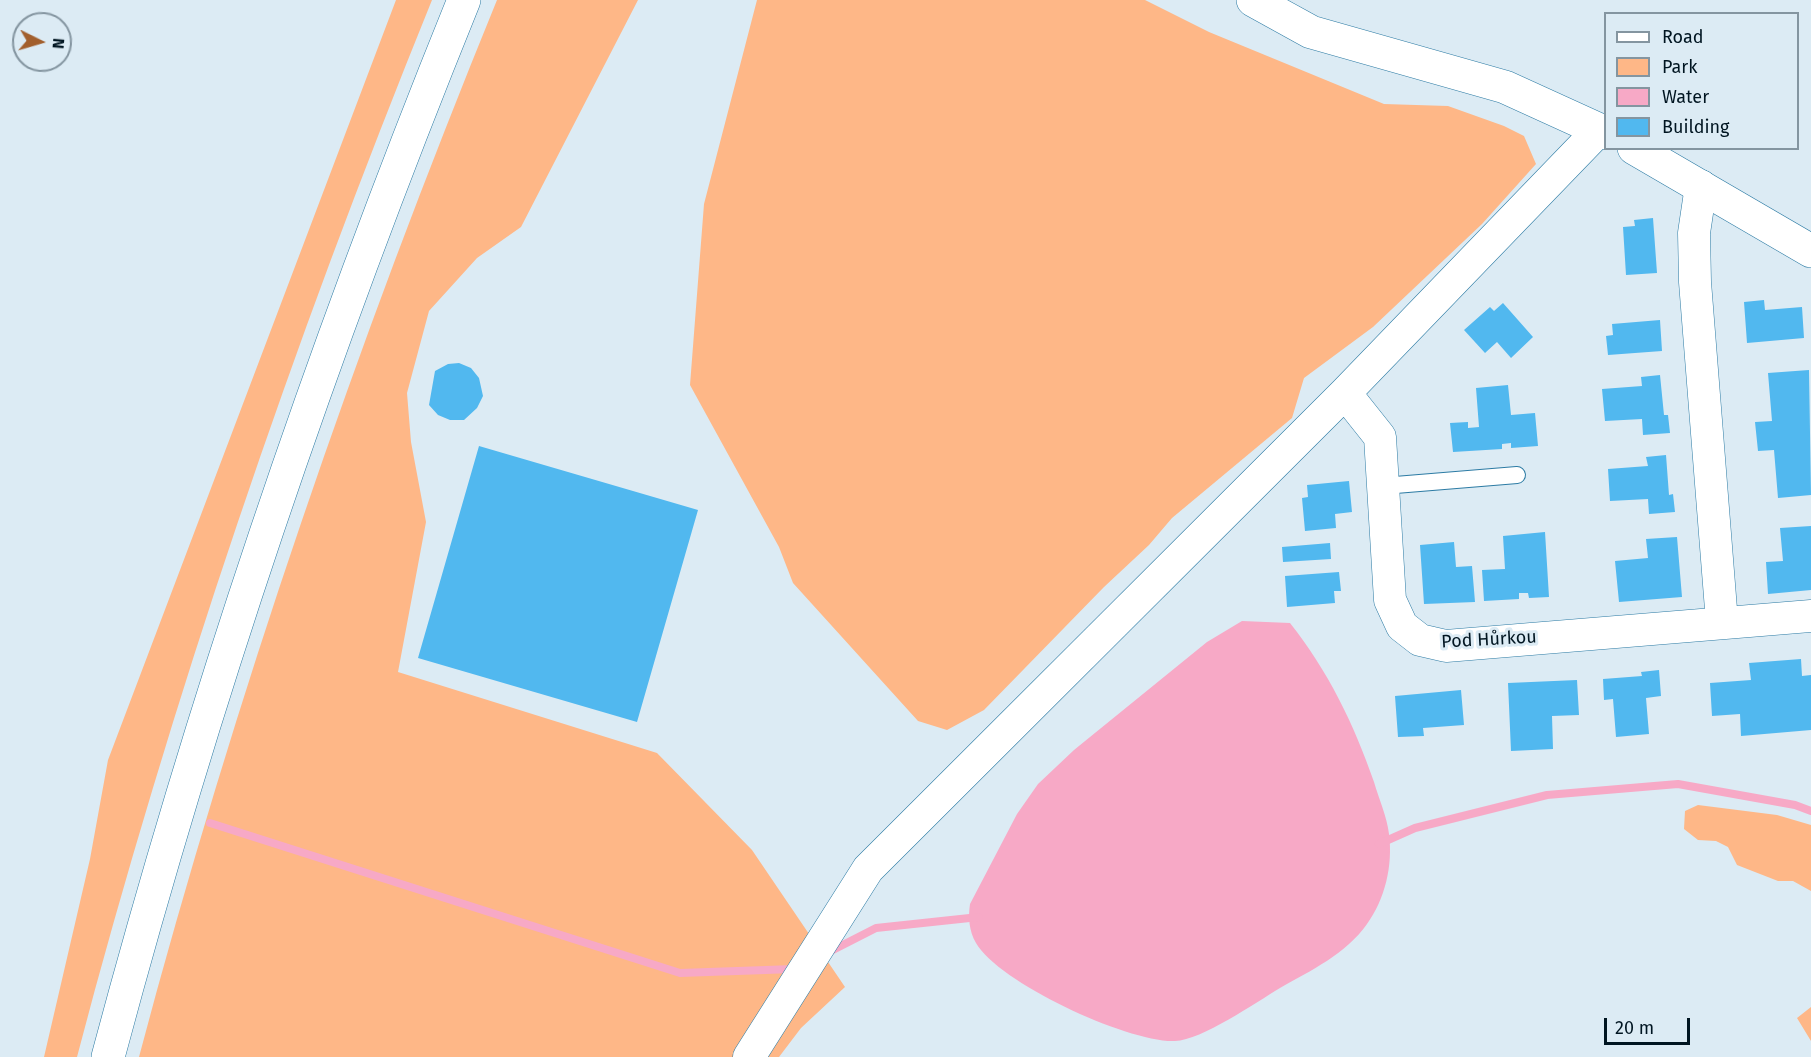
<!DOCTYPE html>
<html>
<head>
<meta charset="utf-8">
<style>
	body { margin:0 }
	#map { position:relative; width:1811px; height:1057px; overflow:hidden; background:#dcebf4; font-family:"Fira Sans",sans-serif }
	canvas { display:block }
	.legend { position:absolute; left:1604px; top:12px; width:195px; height:138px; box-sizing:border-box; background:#dcebf4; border:2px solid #8495a0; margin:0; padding:8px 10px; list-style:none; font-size:18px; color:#001521 }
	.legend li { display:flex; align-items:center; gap:12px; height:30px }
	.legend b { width:30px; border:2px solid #8495a0 }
	.north { position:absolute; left:12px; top:12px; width:60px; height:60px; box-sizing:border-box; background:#dcebf4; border:2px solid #8495a0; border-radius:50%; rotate:95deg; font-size:16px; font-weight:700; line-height:24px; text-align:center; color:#001521 }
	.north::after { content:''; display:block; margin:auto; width:21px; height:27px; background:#a25f2d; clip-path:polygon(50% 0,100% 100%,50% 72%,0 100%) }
	.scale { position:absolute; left:1604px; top:1018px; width:86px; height:27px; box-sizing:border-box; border:3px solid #001521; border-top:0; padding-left:8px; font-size:18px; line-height:21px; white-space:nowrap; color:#001521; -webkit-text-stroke:4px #dcebf4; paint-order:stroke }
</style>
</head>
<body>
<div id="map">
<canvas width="1811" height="1057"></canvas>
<ul class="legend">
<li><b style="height:8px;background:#fff"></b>Road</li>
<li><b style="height:16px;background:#feb787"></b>Park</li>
<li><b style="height:16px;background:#f7a9c6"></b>Water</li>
<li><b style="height:16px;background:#51b8ef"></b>Building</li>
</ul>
<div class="north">N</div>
<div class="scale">20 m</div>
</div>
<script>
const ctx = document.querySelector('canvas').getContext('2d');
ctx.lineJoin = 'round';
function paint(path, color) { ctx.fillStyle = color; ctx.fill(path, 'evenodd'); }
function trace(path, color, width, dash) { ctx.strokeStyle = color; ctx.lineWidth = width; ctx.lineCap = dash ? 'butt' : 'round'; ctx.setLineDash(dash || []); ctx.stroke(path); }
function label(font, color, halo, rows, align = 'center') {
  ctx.font = font + ' "Fira Sans",sans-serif'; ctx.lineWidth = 6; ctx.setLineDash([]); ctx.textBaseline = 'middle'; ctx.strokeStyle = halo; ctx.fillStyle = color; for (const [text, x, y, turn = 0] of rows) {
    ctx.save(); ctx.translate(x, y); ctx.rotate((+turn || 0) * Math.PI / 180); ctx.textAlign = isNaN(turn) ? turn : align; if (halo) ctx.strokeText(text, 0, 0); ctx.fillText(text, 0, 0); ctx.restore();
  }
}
const green = new Path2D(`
	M396 0H432C292 345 172 697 77 1057H44L90 859 108 760Z
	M497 0H638L521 227 477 258 429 311 407 393 411 442 426 522 398 672 657 753 752 850 845 987 801 1028 779 1057H139C235 697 356 345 497 0Z
	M757 0H1145L1209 32 1384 104 1448 106 1504 126 1524 136 1536 164 1482 224 1373 327 1304 378 1292 418 1172 518 1149 545 1104 587 984 710 947 730 918 721 793 583 779 547 690 385 704 204Z
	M1698 805 1777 815 1811 825V891L1793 881H1778L1737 865 1728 847 1716 841 1698 840 1684 829 1685 811Z
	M1811 1007V1041L1797 1018Z`);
const water = new Path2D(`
	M1242 621 1290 623C1328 671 1354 724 1374 782 1379 799 1387 817 1389 834 1393 866 1385 899 1367 924 1346 954 1310 971 1280 988 1255 1003 1202 1040 1175 1041 1129 1043 999 983 976 943 969 931 968 917 970 904L1017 814 1038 784 1074 750 1207 642Z`);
const stream = new Path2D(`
	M210 823 680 973 794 969
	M1379 844 1415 828 1547 795 1678 784 1795 805 1811 811
	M827 953 876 928 979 917`);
const building = new Path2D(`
	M1653 218 1657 273 1626 275 1623 227 1635 226 1634 220Z
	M1764 300 1765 310 1802 307 1804 338 1747 343 1744 302Z
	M1503 303 1533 337 1511 358 1497 342 1485 353 1464 330 1490 307 1494 311Z
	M1660 320 1662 351 1608 355 1606 336 1613 335 1612 324Z
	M459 363 471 368 479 378 483 396 477 408 464 420H450L438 415 429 405 435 371 448 364Z
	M1809 370 1811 495 1778 498 1774 450 1758 451 1755 422 1772 421 1768 373Z
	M1660 375 1664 415H1668L1670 433 1643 435 1642 419 1605 421 1602 389 1642 386 1641 377Z
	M1508 385 1511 415 1535 413 1538 446 1511 448V443L1502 444V449L1453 452 1450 423 1468 422V428L1479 427 1476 388Z
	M479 446 698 510 637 722 418 658Z
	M1666 455 1669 495 1673 494 1675 512 1649 514 1648 499 1610 501 1608 469 1648 466 1646 457Z
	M1349 481 1352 512 1335 514 1336 528 1305 531 1302 498 1308 497 1307 485Z
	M1811 526V590L1768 594 1766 562 1783 561 1780 528Z
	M1545 532 1549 597 1529 598 1528 593H1519V599L1484 601 1482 570 1505 569 1503 536Z
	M1677 537 1682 597 1619 602 1615 561 1648 558 1646 539Z
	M1454 542 1456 567 1472 566 1475 602 1424 604 1420 545Z
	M1330 543 1331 559 1283 562 1282 547Z
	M1339 572 1341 591H1334L1335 603 1287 607 1285 576Z
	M1801 659 1802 676 1811 675V730L1741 736 1740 714 1712 716 1710 683 1751 680 1749 663Z
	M1659 670 1661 696 1646 698 1649 734 1616 737 1613 699 1604 700 1603 679 1642 676 1641 672Z
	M1577 680 1579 715 1552 716 1553 749 1511 751 1508 683Z
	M1461 690 1464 725 1423 728 1424 736 1398 737 1395 696Z`);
const lane = new Path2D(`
	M1383 486 1517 475`);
const street = new Path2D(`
	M1701 186 1694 233 1695 282 1722 622
	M1345 393 1380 437 1390 600 1402 626 1420 640 1446 646 1811 616
	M749 1057 868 869 1345 393 1599 130`);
const secondary = new Path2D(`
	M1253 0 1311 32 1505 87 1606 133
	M1634 148 1811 251`);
const primary = new Path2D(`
	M108 1057C204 697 324 345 464 0`);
const streetNames = [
	["Pod Hůrkou",1489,640,-3]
];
paint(green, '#feb787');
paint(water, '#f7a9c6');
trace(stream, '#f7a9c6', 8);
paint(building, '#51b8ef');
trace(lane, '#2c7ba4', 18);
trace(street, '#2c7ba4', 33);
trace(secondary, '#2c7ba4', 34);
trace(primary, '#2c7ba4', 34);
trace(lane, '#fff', 16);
trace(street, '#fff', 32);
trace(secondary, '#fff', 33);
trace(primary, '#fff', 33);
label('18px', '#001521', '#dcebf4', streetNames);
</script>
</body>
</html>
